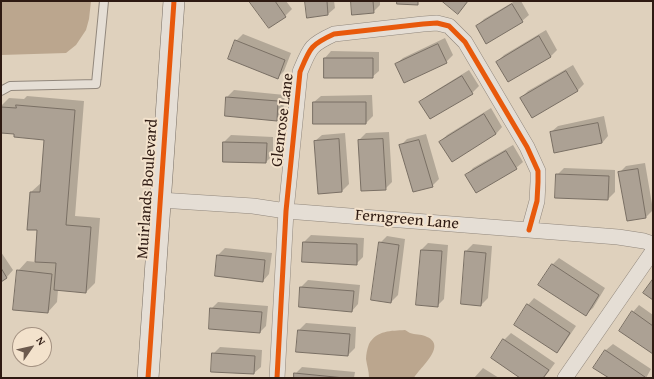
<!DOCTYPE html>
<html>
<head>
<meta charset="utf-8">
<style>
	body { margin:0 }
	#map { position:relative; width:654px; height:379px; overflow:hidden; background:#dfd1bd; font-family:"Gentium Book Plus",serif }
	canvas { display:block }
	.frame { position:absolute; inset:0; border:2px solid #2e1a12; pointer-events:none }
	.north { position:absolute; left:12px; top:327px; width:40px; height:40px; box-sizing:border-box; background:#f3e2cc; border:1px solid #a49282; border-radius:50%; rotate:56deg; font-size:11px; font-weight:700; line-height:16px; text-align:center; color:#2e1a12 }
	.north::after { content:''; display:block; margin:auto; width:14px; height:18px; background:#6c5a4e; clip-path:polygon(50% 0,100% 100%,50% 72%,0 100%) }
</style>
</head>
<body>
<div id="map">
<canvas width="654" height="379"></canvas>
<div class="frame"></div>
<div class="north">N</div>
</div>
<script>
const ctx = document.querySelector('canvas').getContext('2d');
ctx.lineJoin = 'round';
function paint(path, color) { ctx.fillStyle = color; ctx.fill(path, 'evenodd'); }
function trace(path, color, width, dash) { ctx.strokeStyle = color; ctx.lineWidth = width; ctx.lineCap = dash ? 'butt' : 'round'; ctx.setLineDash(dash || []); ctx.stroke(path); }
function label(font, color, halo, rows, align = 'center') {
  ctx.font = font + ' "Gentium Book Plus",serif'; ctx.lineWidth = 4; ctx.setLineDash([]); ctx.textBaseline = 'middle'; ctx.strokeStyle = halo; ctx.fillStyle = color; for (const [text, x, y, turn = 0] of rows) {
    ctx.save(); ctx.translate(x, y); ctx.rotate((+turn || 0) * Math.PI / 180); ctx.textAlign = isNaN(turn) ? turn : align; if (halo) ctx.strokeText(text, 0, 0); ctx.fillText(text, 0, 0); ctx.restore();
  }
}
const water = new Path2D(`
	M1 1H91L89 19 86 30 76 45 66 53 1 55Z
	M405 330C407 331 408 332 410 333 415 335 421 334 425 336 449 345 420 367 414 378H369C369 371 367 366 366 359 366 355 367 349 369 344 377 330 391 331 405 330Z`);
const shadow = new Path2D(`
	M251 1H286L292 9 285 16 269 27Z
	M306 1H334L335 8 328 14Z
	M352 1H380V5L373 12Z
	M515 1H521L529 15 522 21 477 26 484 19Z
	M546 30 557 50 550 57 497 62 504 55Z
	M243 34 291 53 284 71 277 78 236 41Z
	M445 38 453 55 446 62 396 64 403 58Z
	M331 51 379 52V71L372 77 325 58Z
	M573 65 584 84 578 90 532 117 521 98 528 91Z
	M469 70 479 86 472 93 430 118 421 102 427 96Z
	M234 90 285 95 283 113 276 120 226 115 227 97Z
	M372 95 373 116 366 123 314 102 321 96Z
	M27 96 84 101 75 216 100 218 95 283 86 292 58 290 57 302 48 312 18 271 27 261 36 262 38 229 31 192 41 183 45 139 15 133 1 132V106L9 98 24 99Z
	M491 108 502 127 496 134 440 142 447 135Z
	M604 116 608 136 602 143 551 132 558 126Z
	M389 132 392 182 385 189 359 140 366 133Z
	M345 133 349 184 342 191 315 141 322 135Z
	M426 134 439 179 432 186 400 146 407 139Z
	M231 135 273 137V155L266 162 224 161V142Z
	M513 145 523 162 516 168 467 175 473 168Z
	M645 163 653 210 646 217 619 173 626 166Z
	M564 168 615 170V192L608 199 557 175Z
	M311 235 364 238 363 257 356 264 304 242Z
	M387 236 405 239 398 295 391 302 380 243Z
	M428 243 448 245 444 299 437 306 418 304 421 250Z
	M473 244 492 246 488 298 481 305 466 251Z
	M225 248 272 253 269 274 263 281 216 276 218 255Z
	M1 252 13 270 7 277 1 281Z
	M559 258 605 288 593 308 586 314 552 265Z
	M308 280 360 285 358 304 352 311 301 287Z
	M534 298 576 326 563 345 557 352 528 305Z
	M218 302 268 306 266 326 260 332 211 309Z
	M639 305 653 315V352L633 312Z
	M306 323 356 327 355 348 348 355 299 330Z
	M511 333 555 363 544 378H522L504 340Z
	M613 344 651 369 646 378H611L595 367 606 350Z
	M220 347 262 350 261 367 254 373 213 354Z
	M302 367 355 372 354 378H295V374Z
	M483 368 499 378H474Z`);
const building = new Path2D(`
	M249 1H275L286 17 269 28Z
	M305 1H327L328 15 307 18Z
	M351 1H373L374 13 352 15Z
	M397 1H418V5L397 4Z
	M442 1H468L458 14Z
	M512 4 523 22 486 44 476 26Z
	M539 36 551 57 508 82 496 62Z
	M235 40 285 60 278 79 228 59Z
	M438 44 447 63 404 83 395 64Z
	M324 58H373V78H324Z
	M566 71 578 91 532 118 520 98Z
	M462 76 473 94 430 119 419 102Z
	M226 97 278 101 277 121 225 116Z
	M313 102H366V124H313Z
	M16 105 75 110 66 225 91 227 86 293 54 290 56 263 35 262 37 230H27L30 192H40L44 140 14 137V134L1 133V107L16 108Z
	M484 114 496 134 452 162 439 142Z
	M598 123 602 143 554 153 550 132Z
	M339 139 342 192 318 194 314 141Z
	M383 139 386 190 361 191 358 140Z
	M419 140 433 187 413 192 399 145Z
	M223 142 267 143 266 163 223 162Z
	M506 151 517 169 476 193 465 175Z
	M638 169 646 218 627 221 618 172Z
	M556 174 609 176 608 200 555 198Z
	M303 242 357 244V265L302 262Z
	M379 242 399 245 391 303 371 300Z
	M421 250 442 251 438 307 416 305Z
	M465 251 486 253 481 306 461 304Z
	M217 255 265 260 263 282 215 276Z
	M552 264 599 295 586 316 538 285Z
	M1 268 7 278 1 282Z
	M17 270 52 274 48 313 13 310Z
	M653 279V300L643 293Z
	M300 287 354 291 352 312 299 307Z
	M527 304 570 333 557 353 514 325Z
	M210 308 262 312 260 333 209 329Z
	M632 311 653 326V354L619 331Z
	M298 330 350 334 348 356 296 352Z
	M503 339 549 370 543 378H520L491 358Z
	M605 350 645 377 644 378H609L593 368Z
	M212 353 255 356 254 374 211 372Z
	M294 373 345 378H294Z`);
const service = new Path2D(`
	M1 91 10 86 96 84 104 1`);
const minor = new Path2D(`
	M160 200 253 206 286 211 618 237 644 241 653 244
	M277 378 286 211 300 72C310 48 310 45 334 34L423 24 437 23 449 26 465 42 527 147 538 171V182L537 201 529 230
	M565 378 653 251`);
const secondary = new Path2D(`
	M148 378 174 1`);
const cycleway = new Path2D(`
	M148 378 174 1
	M277 378 286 211 300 72C310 48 310 45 334 34L423 24 437 23 449 26 465 42 527 147 538 171V182L537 201 529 230`);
const streetNames = [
	["Glenrose Lane",283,120,-83],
	["Muirlands Boulevard",148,189,-86],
	["Ferngreen Lane",407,220,5]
];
paint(water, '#bba68e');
paint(shadow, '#0003');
paint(building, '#aca194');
trace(building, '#796f64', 1);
trace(service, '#91877c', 10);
trace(minor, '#91877c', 16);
trace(secondary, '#796f64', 22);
trace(service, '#e5ded5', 8);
trace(minor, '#e5ded5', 15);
trace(secondary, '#e5ded5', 21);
trace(cycleway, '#e8590c', 5);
label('16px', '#2e1a12', '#f3e2cc', streetNames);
</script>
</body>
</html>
